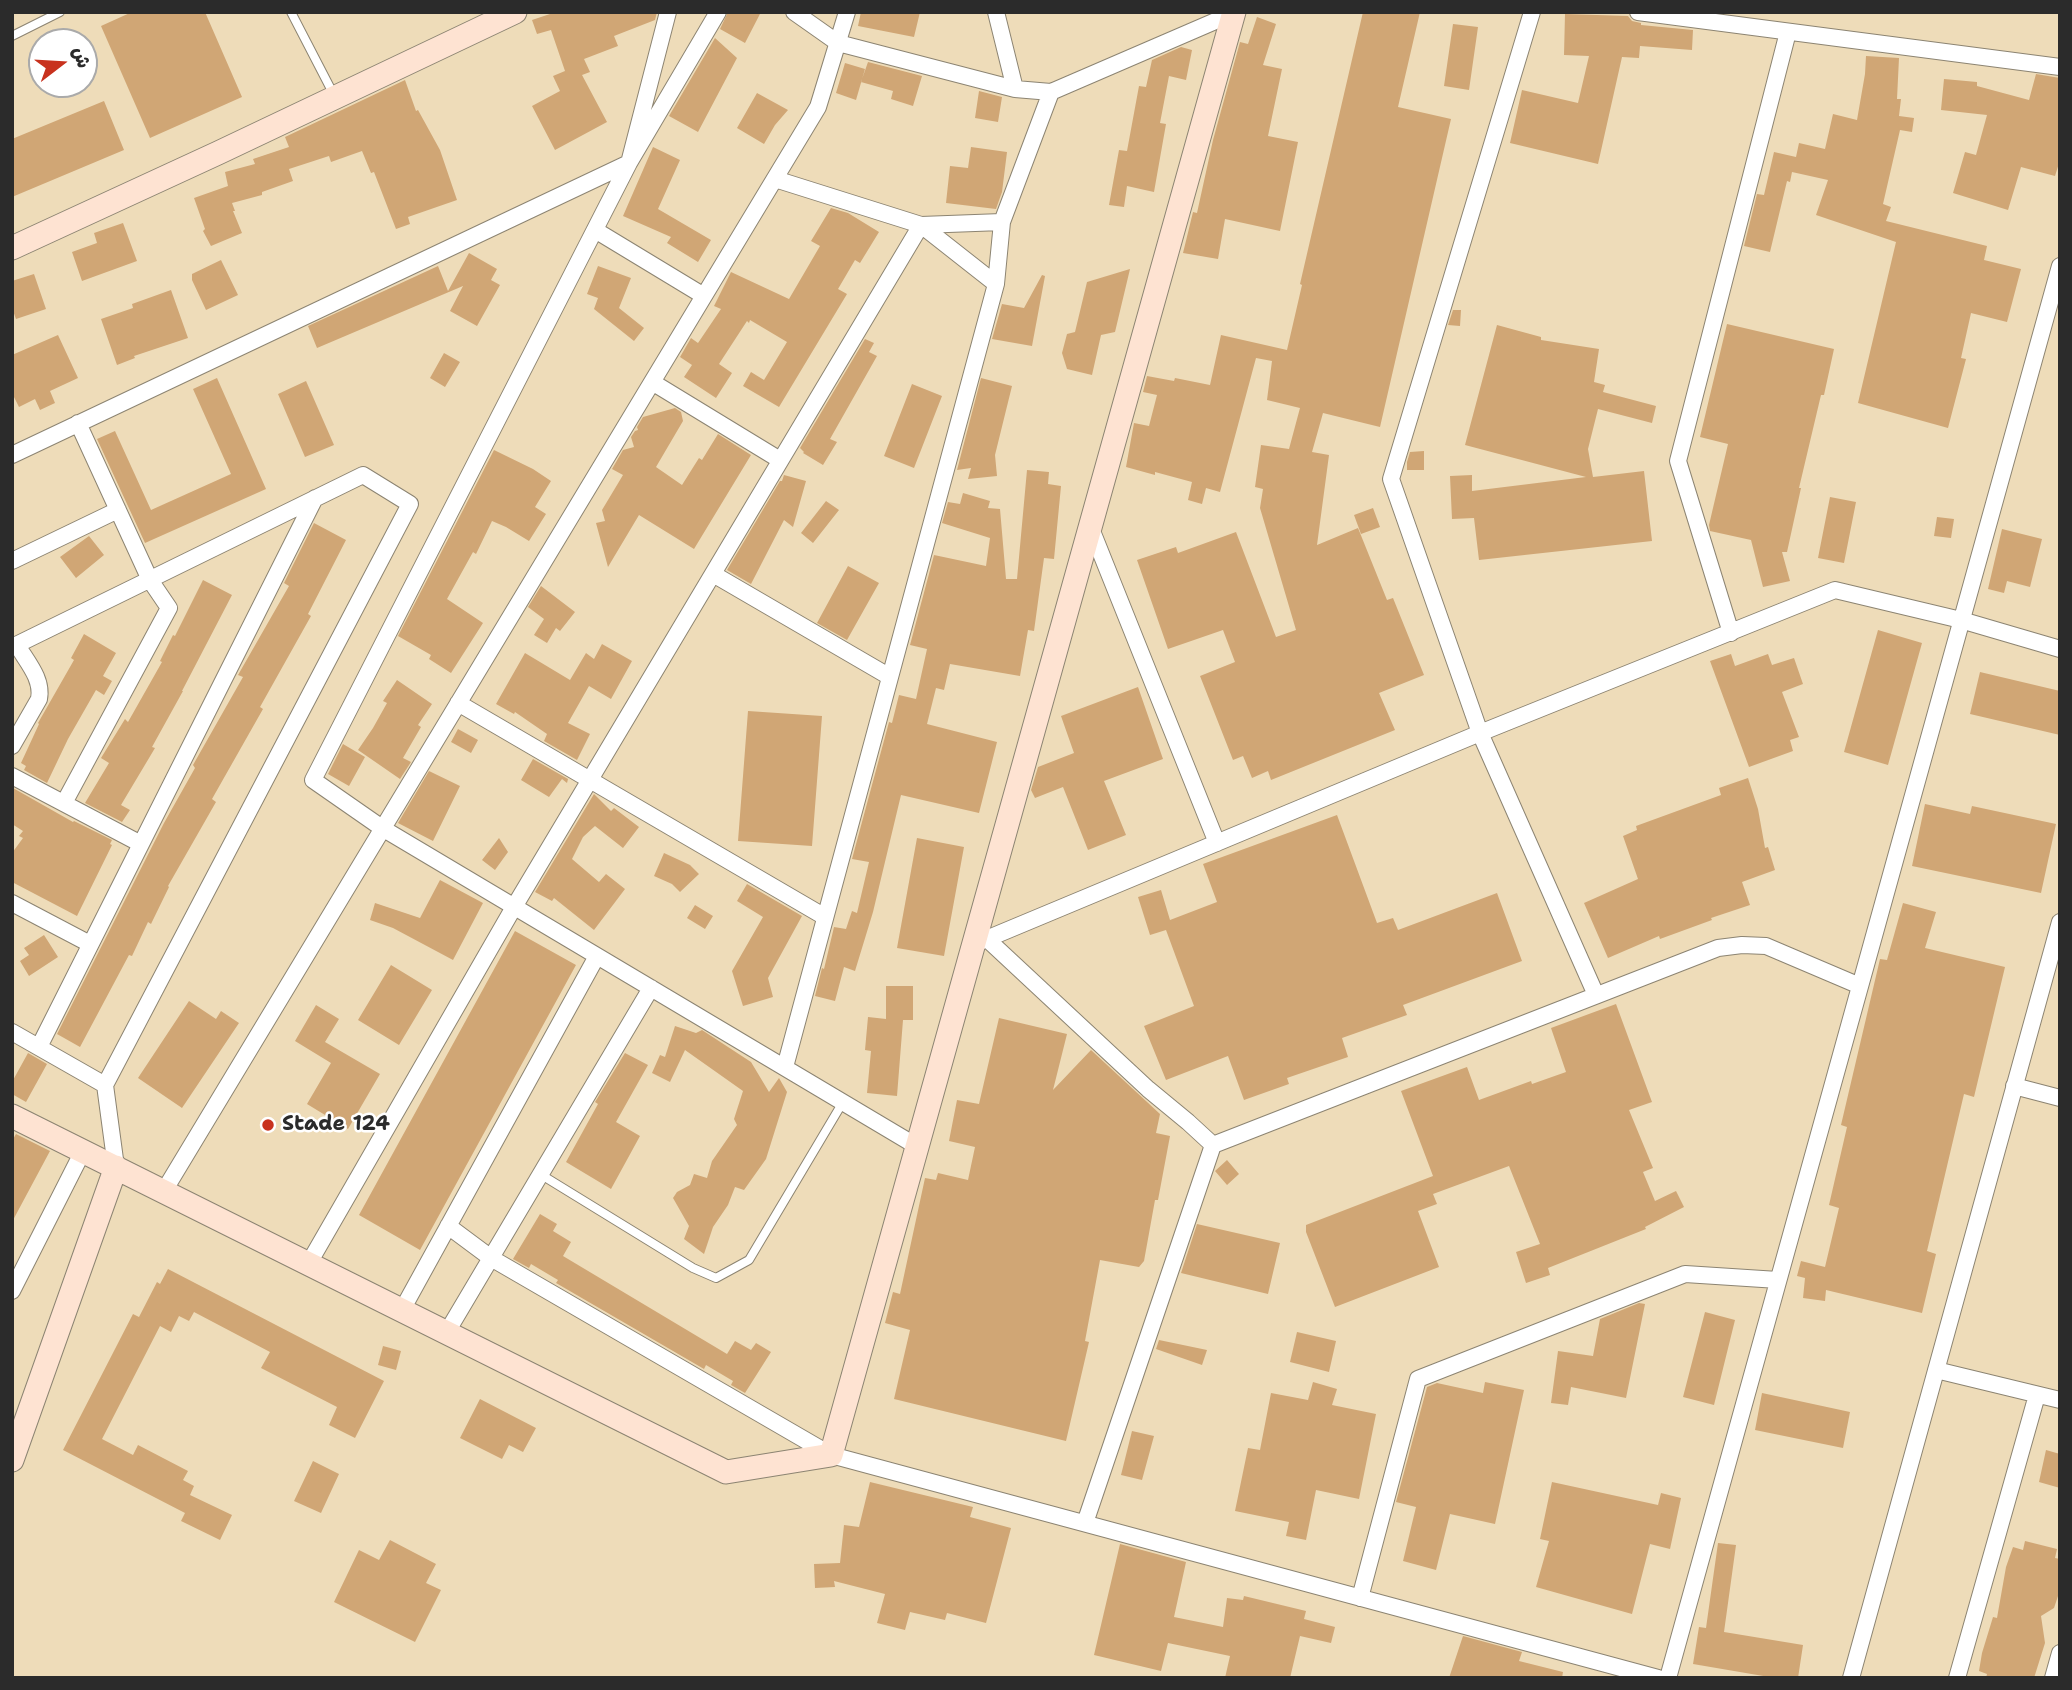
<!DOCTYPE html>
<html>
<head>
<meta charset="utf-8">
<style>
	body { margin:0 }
	#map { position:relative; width:2072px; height:1690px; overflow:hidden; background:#eedcb9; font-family:"Shantell Sans","Playpen Sans Arabic",sans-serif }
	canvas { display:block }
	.frame { position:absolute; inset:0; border:14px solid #2b2b2b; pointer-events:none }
	.north { position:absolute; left:28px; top:28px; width:70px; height:70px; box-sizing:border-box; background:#fff; border:2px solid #aaa; border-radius:50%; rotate:73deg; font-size:19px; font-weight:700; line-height:28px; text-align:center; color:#2b2b2b }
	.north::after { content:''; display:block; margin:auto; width:24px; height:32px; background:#c8321e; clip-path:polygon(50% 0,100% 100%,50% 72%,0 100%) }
</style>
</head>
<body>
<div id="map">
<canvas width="2072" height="1690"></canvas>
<div class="frame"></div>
<div class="north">ش</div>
</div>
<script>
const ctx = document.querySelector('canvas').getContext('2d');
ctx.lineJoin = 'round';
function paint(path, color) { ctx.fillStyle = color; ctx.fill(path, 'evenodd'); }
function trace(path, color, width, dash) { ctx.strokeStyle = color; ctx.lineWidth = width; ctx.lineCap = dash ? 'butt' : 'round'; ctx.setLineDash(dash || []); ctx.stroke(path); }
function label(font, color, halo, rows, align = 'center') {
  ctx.font = font + ' "Shantell Sans",sans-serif'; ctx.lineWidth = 5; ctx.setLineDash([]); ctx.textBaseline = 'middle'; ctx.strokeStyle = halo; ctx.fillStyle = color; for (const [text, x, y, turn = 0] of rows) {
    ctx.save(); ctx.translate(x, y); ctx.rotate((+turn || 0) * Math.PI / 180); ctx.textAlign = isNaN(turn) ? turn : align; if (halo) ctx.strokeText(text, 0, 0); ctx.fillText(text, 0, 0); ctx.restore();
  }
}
const building = new Path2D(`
	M132 12H205L242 97 150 138 101 26Z
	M556 12H657L655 20 614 36 618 46 584 59 590 72 582 75 607 122 555 150 532 106 560 91 553 76 565 71 551 30 537 34 532 20Z
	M728 12H761L745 43 720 29Z
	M861 12H920L914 37 858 26Z
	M1363 12H1420L1398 107 1451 119 1380 427 1323 413 1312 452 1329 455 1317 545 1358 528 1387 600 1393 598 1424 675 1379 693 1395 730 1271 780 1268 771 1252 778 1243 756 1233 760 1200 676 1235 662 1223 630 1168 649 1137 560 1176 547 1178 553 1236 532 1276 637 1296 630 1260 508 1263 489 1255 487 1261 445 1289 449 1300 408 1267 400 1272 361 1256 358 1220 492 1206 488 1202 504 1188 500 1192 482 1155 472V475L1126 467 1134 423 1149 426 1157 395 1143 392 1147 376 1174 381 1175 378 1210 385 1221 335 1287 350 1302 285 1300 284Z
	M1565 14 1628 16 1632 21 1641 23V25L1693 30 1692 50 1640 46 1639 58 1622 57 1598 164 1510 143 1522 90 1578 103 1589 56 1564 55Z
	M1257 17 1276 24 1263 65 1282 69 1268 136 1298 142 1280 231 1225 219 1218 259 1183 253 1193 212 1197 213 1213 140 1240 42 1248 44Z
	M1453 24 1478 27 1469 90 1444 86Z
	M715 38 737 58 698 132 669 116Z
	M1181 47 1192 50 1186 80 1169 76 1160 123 1166 124 1154 192 1127 186 1124 207 1109 205 1119 150 1127 151 1139 86 1146 87 1152 60Z
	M1866 56 1899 58 1897 99H1901L1899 116 1914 118 1912 132 1900 130 1883 204 1891 207 1886 221 1987 246 1984 260 2021 269 2007 322 1971 313 1961 358 1966 359 1948 428 1858 403 1896 242 1816 215 1828 180 1792 172 1790 182 1787 181 1770 252 1744 246 1757 194 1764 195 1774 152 1796 157 1799 143 1825 149 1833 114 1857 120 1865 74Z
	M868 62 922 76 913 106 891 99 893 91 861 82Z
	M845 63 865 69 856 100 836 93Z
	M2036 74 2060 78V160L2055 176 2021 167 2008 210 1953 193 1965 152 1976 155 1987 115 1941 110 1944 79 1977 82V86L2029 100Z
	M405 80 416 111 418 110 440 150 457 200 408 217 410 224 396 229 374 172 371 173 362 151 331 162 329 156 289 169 293 181 262 192V195L232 203 235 211H233L242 233 211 246 203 231 205 229 194 198 228 186 225 172 255 164 253 159 289 147 285 137Z
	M979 91 1002 97 998 122 975 118Z
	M757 93 788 110 775 125 764 144 737 128Z
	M104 101 124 150 12 197V139Z
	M653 147 680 160 658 209 711 240 698 262 667 243 671 237 623 216Z
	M971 147 1007 152 1002 192 996 209 946 203 950 166 968 168Z
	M831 208 848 213 879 232 860 263 855 260 838 289 847 294 779 407 743 386 751 372 764 380 787 342 750 320 749 323 747 321 719 364 732 373 716 398 684 377 692 365 680 357 691 338 698 343 721 309 714 306 731 272 789 299 820 246 811 241Z
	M123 223 137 261 82 281 72 252 97 243 94 233Z
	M469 253 497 269 491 280 500 285 477 326 450 311 463 286 317 348 308 326 438 266 448 291Z
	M221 260 238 295 206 310 192 280V274Z
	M598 266 631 278 619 308 644 328 634 341 594 309 598 298 587 294Z
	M1130 269 1115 332 1101 335 1092 375 1067 369 1062 353 1067 334 1075 332 1087 282Z
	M34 274 46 309 16 319 12 308V281Z
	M1042 275 1045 276 1032 346 992 339 1002 304 1024 308Z
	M171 290 188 338 134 356 135 358 117 365 101 319 133 308 132 304Z
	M1453 310H1461L1460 326 1448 325Z
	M1727 324 1834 349 1824 395H1821L1799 488H1801L1787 552H1782L1790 581 1763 587 1751 540 1710 531 1709 525 1728 444 1700 437Z
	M1497 325 1541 337V340L1599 349 1594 382 1605 385 1603 392 1656 406 1652 423 1598 409 1588 449 1593 477 1644 471 1652 541 1479 560 1474 518 1452 519 1450 476 1472 475V491L1586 477 1465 445Z
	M58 335 78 378 50 391 55 403 40 410 35 399 19 407 12 393V355Z
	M865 339 874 343 869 352 877 356 830 439 837 442 823 465 803 453 804 452 800 448Z
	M444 353 460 362 445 387 430 378Z
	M217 378 266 489 145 543 97 439 115 431 151 510 231 474 193 389Z
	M981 378 1012 386 995 455 997 476 968 479 971 468 957 470Z
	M306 381 334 445 305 457 278 394Z
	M912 384 942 396 914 468 884 456Z
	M675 408 681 412 683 421 656 467 682 485 699 458 702 460 718 434 751 455 694 549 639 515 608 567 596 523 605 521 602 510 623 475 612 469 623 450 634 447 631 437 635 431 638 430 637 427 643 417Z
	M494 450 533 469 551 481 535 507 546 514 529 541 506 527 492 521 476 554 473 552 447 599 483 623 451 673 429 659 431 655 398 636Z
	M1424 451V470H1407V462L1410 452Z
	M1027 470 1049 472 1048 484 1061 486 1054 559 1044 558 1034 631 1028 630 1020 676 950 664 944 690 936 688 927 724 997 742 979 813 901 795 873 912 855 971 844 967 835 1001 815 996 822 968 824 969 834 927 846 929 852 911 857 913 869 862 852 859 889 722 892 723 899 695 916 699 927 649 910 645 934 555 986 566 990 538 942 523 948 502 960 504 963 493 990 501 988 508 1000 509 1006 579H1017Z
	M784 475 806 481 793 527 784 520 751 584 727 570 780 481H782Z
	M1830 497 1856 502 1844 563 1818 558Z
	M826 501 839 510 813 543 801 533Z
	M1373 508 1380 527 1361 534 1354 515Z
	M1937 517 1954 519 1951 538 1934 536Z
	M314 523 346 540 308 614 311 616 260 707 263 709 212 799 216 802 168 886 169 887 151 924 148 922 132 956 129 955 80 1047 57 1034 164 823 195 768 193 765 243 677 238 675 289 586 284 583Z
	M2002 529 2042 539 2030 587 2007 581 2004 593 1988 589Z
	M89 536 104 555 76 578 60 557Z
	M848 566 879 583 847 640 817 623Z
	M203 580 232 595 182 691H183L152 747 155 748 121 805 130 810 122 822 85 803 109 763 101 758 125 719 128 722 162 662 160 661 173 635 175 636Z
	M541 586 575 612 560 631 556 628 547 643 534 635 544 619 528 607Z
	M1878 630 1922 643 1888 765 1844 752Z
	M84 634 116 653 103 676 112 681 104 695 96 690 68 739 47 783 24 770 26 766 21 763 39 724 38 723 74 660 71 658Z
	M602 644 632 661 611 699 589 686 568 723 590 734 577 760 544 741 547 734 515 712 514 714 496 704 525 653 570 680 586 653 594 659Z
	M1731 654 1735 666 1768 654 1772 665 1794 658 1803 684 1782 692 1799 737 1790 740 1793 751 1749 767 1710 661Z
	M1980 672 2060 691V735L1970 714Z
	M397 680 432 704 418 725 421 727 403 758 411 762 400 779 358 750 373 728 387 703 383 701Z
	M1138 687 1163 759 1104 781 1126 835 1088 850 1063 787 1035 798 1031 790 1038 767 1074 753 1061 716Z
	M748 711 822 716 812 846 738 841Z
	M458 729 478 740 471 753 451 742Z
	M343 744 365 757 349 786 328 774Z
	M533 759 568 779 567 783 562 779 549 797 521 780Z
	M429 771 460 786 433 841 398 823Z
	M1748 778 1758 809 1765 848 1768 847 1775 870 1742 882 1750 905 1711 918 1712 920 1660 939 1659 936 1608 958 1584 903 1638 879 1623 836 1637 830 1636 826 1721 795 1719 788Z
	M13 788 73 822 74 821 112 840 110 844 112 845 77 916 12 882V853L23 838 19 836 23 831 12 824Z
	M594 794 611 811 614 808 639 827 623 848 595 826 583 837 572 859 599 882 606 874 625 889 594 930 554 898 552 901 535 892Z
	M1925 804 1970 814 1972 806 2056 824 2041 893 1912 866Z
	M1337 815 1377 923 1393 918 1398 930 1497 893 1522 961 1403 1005 1407 1015 1342 1038 1348 1057 1287 1078 1289 1084 1244 1100 1228 1056 1166 1080 1144 1026 1194 1006 1166 930 1150 935 1138 897 1161 890 1170 920 1217 902 1203 864Z
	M499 838 508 852 495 870 482 860Z
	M917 838 964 847 944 956 897 948Z
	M664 853 690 865 699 874 680 892 672 884 654 876Z
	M440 880 483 903 453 960 393 928 370 920 375 903 420 918Z
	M747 884 802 916 768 978 773 997 743 1006 732 971 763 917 737 901Z
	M1903 903 1936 912 1925 948 2005 967 1974 1097 1964 1094 1927 1251 1936 1254 1922 1313 1826 1290 1825 1301 1803 1298 1805 1278 1797 1276 1801 1261 1825 1267 1839 1208 1829 1205 1847 1127 1841 1125 1880 959 1887 960Z
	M695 905 713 916 705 929 687 918Z
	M515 931 576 965 420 1250 359 1215Z
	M44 935 58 957 29 976 20 961 29 955 24 948Z
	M391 965 432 990 399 1045 358 1020Z
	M886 986H913V1020H903L897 1096 867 1093 871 1051 865 1050 868 1017 886 1019Z
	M189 1001 216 1019 221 1011 239 1023 182 1108 138 1078Z
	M1616 1004 1652 1102 1629 1110 1653 1168 1643 1172 1655 1201 1676 1191 1684 1207 1645 1227 1646 1229 1548 1268 1550 1275 1526 1283 1516 1252 1540 1244 1509 1166 1433 1194 1437 1204 1418 1211 1439 1267 1335 1307 1306 1232V1225L1433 1176 1401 1091 1467 1067 1479 1100 1531 1081 1532 1084 1566 1072 1551 1028Z
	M316 1005 339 1019 325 1042 380 1074 348 1129 307 1104 331 1063 295 1041Z
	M999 1018 1067 1034 1053 1090 1091 1050 1160 1114 1156 1133 1170 1136 1158 1200H1155L1144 1261 1139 1267 1100 1260 1085 1341 1089 1342 1066 1441 894 1399 910 1330 885 1323 893 1292 900 1294 925 1178 936 1180 938 1173 968 1180 975 1147 949 1141 957 1100 979 1104Z
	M675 1026 696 1033 702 1030 751 1062 769 1092 779 1078 787 1092 766 1159 744 1190 735 1187 728 1205 713 1227 704 1254 684 1239 689 1226 673 1198 677 1192 690 1185 694 1174 707 1178 712 1161 737 1125 734 1119 743 1091 685 1050 670 1082 652 1073 660 1055 665 1057Z
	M28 1053 47 1064 26 1102 12 1094V1082Z
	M625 1053 648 1065 616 1122 640 1136 611 1189 566 1162 598 1104 595 1102Z
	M16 1134 50 1151 12 1222V1141Z
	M1227 1160 1239 1174 1227 1185 1215 1171Z
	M540 1214 557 1224 553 1231 571 1242 563 1256 727 1354 735 1341 751 1350 756 1343 771 1352 745 1393 731 1385 733 1381 706 1365 704 1369 556 1283 558 1280 531 1264 529 1268 513 1259Z
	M1197 1224 1280 1243 1268 1294 1181 1273Z
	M168 1269 384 1381 355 1438 329 1425 337 1407 261 1368 270 1352 194 1312 189 1321 179 1316 171 1332 160 1326 102 1439 133 1455 138 1445 188 1471 183 1480 194 1486 190 1495 232 1515 220 1540 181 1521 185 1513 63 1450 133 1314 139 1317 157 1282 160 1284Z
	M1639 1303 1645 1304 1626 1398 1571 1387 1568 1405 1551 1403 1558 1351 1593 1356 1600 1319Z
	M1705 1312 1735 1320 1714 1405 1683 1397Z
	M1297 1332 1336 1341 1329 1372 1290 1362Z
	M1159 1340 1207 1350 1202 1365 1156 1349Z
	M383 1346 401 1351 396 1370 378 1365Z
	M1313 1382 1337 1389 1332 1405 1376 1414 1359 1499 1316 1490 1306 1540 1286 1536 1289 1522 1235 1511 1248 1448 1260 1450 1271 1393 1308 1400Z
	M1485 1382 1524 1390 1495 1524 1450 1514 1436 1570 1403 1561 1416 1507 1396 1502 1427 1387 1437 1383 1483 1393Z
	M1762 1393 1850 1412 1843 1448 1755 1430Z
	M480 1399 536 1428 523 1452 509 1445 502 1459 460 1438Z
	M1132 1431 1154 1436 1142 1480 1121 1475Z
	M2046 1450 2060 1454V1488L2039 1482Z
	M313 1461 339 1474 321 1513 294 1501Z
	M870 1482 973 1507 970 1517 1011 1528 986 1623 947 1613 945 1620 910 1612 905 1630 877 1623 885 1594 834 1581 835 1587 815 1588 814 1564 840 1563 844 1525 859 1527Z
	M1552 1482 1658 1505 1661 1493 1681 1498 1670 1549 1650 1544 1632 1614 1536 1587 1549 1541 1540 1539Z
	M390 1540 436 1564 426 1583 441 1590 415 1642 334 1602 359 1550 379 1560Z
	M2025 1541 2057 1549 2055 1558 2060 1559V1590L2054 1608 2041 1616 2045 1643 2034 1678H1986L1987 1674 1979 1671 1982 1653 1993 1617 1997 1618 2006 1567 2013 1547 2023 1550Z
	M1718 1543 1736 1545 1724 1632 1803 1645 1798 1678H1775L1693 1664 1699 1627 1706 1628Z
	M1120 1544 1186 1562 1174 1617 1223 1627 1227 1598 1243 1600 1244 1596 1306 1611 1304 1619 1335 1627 1331 1643 1300 1636 1290 1678H1225L1230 1656 1168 1643 1161 1671 1094 1655Z
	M1463 1636 1522 1652 1519 1661 1563 1672 1562 1678H1449Z`);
const lane = new Path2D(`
	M291 12 335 97
	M12 36 60 12
	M540 1174 693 1268 716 1278 749 1260 843 1102`);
const street = new Path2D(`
	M668 12 629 163 718 12
	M794 12 838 43 1015 89 1051 92
	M996 12 1015 89
	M1532 12 1391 479 1480 733 1596 995
	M1638 12 2060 67
	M595 230 704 296
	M996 284 921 225 1002 222
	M652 382 780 460
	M12 455 629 163 313 780 382 828 918 1147
	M1090 526 1217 843
	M12 561 118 510
	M713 574 890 677
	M1731 633 1678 461 1788 32
	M12 647 363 475 410 504 105 1085 116 1167
	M458 703 825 917
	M12 746 39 699C43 679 27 662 17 645
	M12 776 141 844
	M64 803 169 608 150 580 78 423
	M12 903 90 944
	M987 939 1148 1089 1188 1122 1213 1145
	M972 945 1480 733 1835 590 1961 620 2060 649
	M12 1032 105 1085
	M39 1047 315 498
	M785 1067 996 284 1002 222 1051 92 1234 13
	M2014 1086 2060 1098
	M164 1191 818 107 847 12
	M448 1226 491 1258 831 1455 1658 1678
	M309 1263 514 907 921 225 775 179
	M12 1291 83 1151
	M402 1310 597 956
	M447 1332 651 988
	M1936 1370 2060 1400
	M1085 1523 1213 1145 1718 948 1742 945 1766 946 1860 986
	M1360 1598 1418 1379 1685 1274 1778 1280
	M1668 1678 2060 266
	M1851 1678 2060 922
	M1957 1678 2037 1395
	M2053 1678 2060 1653`);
const secondary = new Path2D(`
	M12 248 218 153 515 12
	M12 1116 726 1472 831 1455 1234 12
	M12 1460 116 1167`);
const markers = [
	[268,1125,7,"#c8321e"]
];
const poiNames = [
	["Stade 124",282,1125]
];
paint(building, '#d0a675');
trace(lane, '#8c8472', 10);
trace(street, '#8c8472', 18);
trace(secondary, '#8c8472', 25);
trace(lane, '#fff', 8);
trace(street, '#fff', 16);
trace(secondary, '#fee3d2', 23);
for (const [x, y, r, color] of markers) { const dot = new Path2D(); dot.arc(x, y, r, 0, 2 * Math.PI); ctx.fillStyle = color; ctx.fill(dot); trace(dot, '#fff', 2.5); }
label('bold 21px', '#2b2b2b', '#fff', poiNames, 'left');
</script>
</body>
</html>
